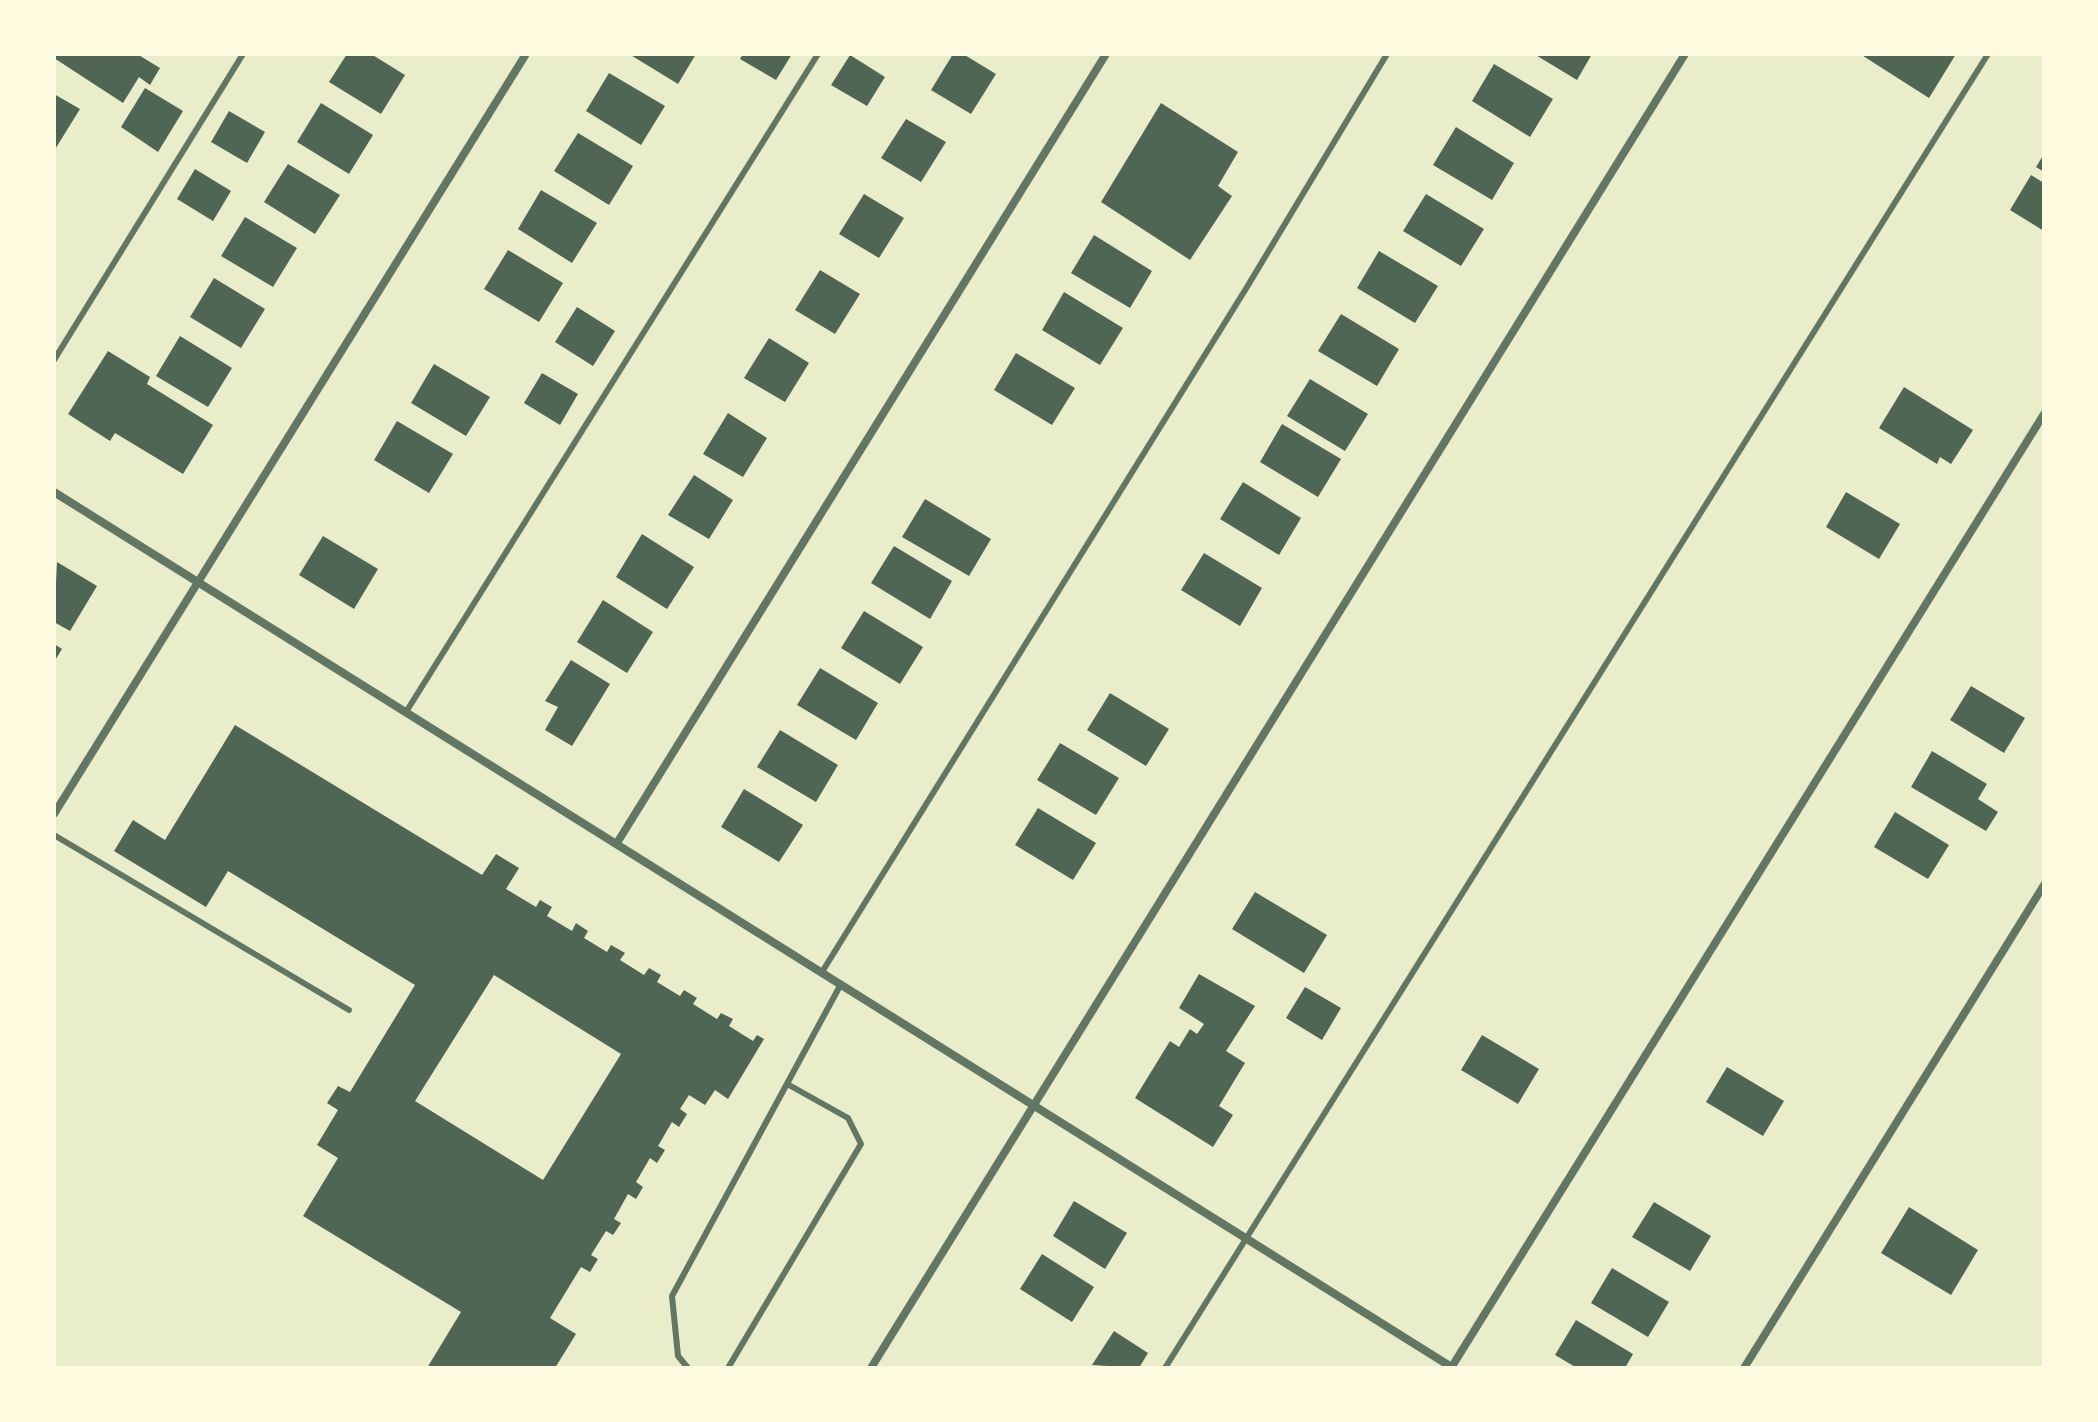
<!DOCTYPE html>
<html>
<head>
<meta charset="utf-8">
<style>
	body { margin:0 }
	#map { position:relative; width:2098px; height:1422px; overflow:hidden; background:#e9edc9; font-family:"Source Sans 3",sans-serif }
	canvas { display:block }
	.frame { position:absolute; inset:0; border:56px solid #fefae0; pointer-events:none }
</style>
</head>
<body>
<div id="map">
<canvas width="2098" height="1422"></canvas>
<div class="frame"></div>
</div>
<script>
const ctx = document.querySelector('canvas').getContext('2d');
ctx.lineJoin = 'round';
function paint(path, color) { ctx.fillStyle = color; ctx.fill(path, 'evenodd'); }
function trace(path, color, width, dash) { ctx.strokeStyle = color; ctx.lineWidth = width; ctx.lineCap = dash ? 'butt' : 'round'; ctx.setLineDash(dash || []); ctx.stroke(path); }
const building = new Path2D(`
	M54 54H137L160 68 150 85 139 77 123 103 54 58Z
	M347 54H371L405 75 381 114 329 82Z
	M629 54H696L678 84Z
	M743 54H792L776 80 740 59Z
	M953 54H963L996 74 971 114 931 90Z
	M1534 54H1592L1577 80Z
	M1860 54H1956L1929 98Z
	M850 55 885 77 867 106 831 85Z
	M1494 64 1553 99 1530 137 1472 101Z
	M609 73 665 106 641 145 586 111Z
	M145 88 183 111 158 152 121 127Z
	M54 94 80 109 54 151Z
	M321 103 373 135 349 174 297 142Z
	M1161 103 1238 152 1218 186 1232 196 1190 260 1101 202Z
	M229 111 265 132 247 163 211 142Z
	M906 119 946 142 921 182 881 158Z
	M1456 127 1514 163 1492 200 1433 165Z
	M578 133 633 166 609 205 554 171Z
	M2044 154V172L2036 167Z
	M288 164 340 195 315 234 264 202Z
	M195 169 231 191 213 221 177 199Z
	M2031 175 2044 183V231L2010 210Z
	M541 190 597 223 572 263 518 229Z
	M864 194 904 218 879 258 839 234Z
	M1426 194 1484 229 1461 266 1403 231Z
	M245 217 297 248 273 287 221 256Z
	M1094 235 1152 271 1130 308 1071 273Z
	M508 250 563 283 539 322 484 289Z
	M1379 251 1438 286 1415 323 1357 288Z
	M820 270 860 294 835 334 795 310Z
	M214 278 265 309 241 348 190 317Z
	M1064 292 1123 328 1100 365 1042 330Z
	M577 307 615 331 593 366 555 342Z
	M1341 314 1399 349 1377 386 1318 351Z
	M180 336 232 368 208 407 156 376Z
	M769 338 809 363 785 402 744 378Z
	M108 351 150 377 147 384 213 425 183 474 115 433 110 441 68 414Z
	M1016 353 1075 388 1052 425 994 390Z
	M434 364 490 397 466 436 411 403Z
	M542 373 578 394 560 425 524 403Z
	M1310 379 1368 414 1345 451 1287 416Z
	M1904 387 1973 430 1951 464 1940 457 1937 464 1879 428Z
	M728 413 767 438 743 477 703 454Z
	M397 421 453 454 429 493 374 460Z
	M1282 424 1341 459 1318 497 1260 462Z
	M694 475 733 500 709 539 668 515Z
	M1243 482 1301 518 1279 555 1220 519Z
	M1846 492 1900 524 1879 559 1826 527Z
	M925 499 991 539 969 576 902 537Z
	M642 534 694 567 667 609 616 577Z
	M323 536 378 569 354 609 299 575Z
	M894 546 952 581 930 619 871 583Z
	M1204 553 1262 588 1240 626 1181 590Z
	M57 562 97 586 70 631 54 622Z
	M603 600 653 632 627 673 577 642Z
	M864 611 923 647 900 684 841 648Z
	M54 644 62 649 54 662Z
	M571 660 610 684 572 746 545 730 558 707 545 701Z
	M820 668 878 703 856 740 797 705Z
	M1971 686 2025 718 2004 753 1950 720Z
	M1110 693 1169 729 1146 766 1087 730Z
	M235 725 482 875 496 854 519 868 506 889 536 907 540 900 552 907 547 916 572 931 576 923 588 931 584 938 607 952 611 945 625 953 620 960 644 975 649 968 661 975 657 982 680 996 684 990 697 998 693 1004 717 1019 721 1013 733 1019 729 1026 753 1041 757 1035 764 1039 728 1099 715 1090 705 1105 689 1095 680 1109 687 1114 679 1127 672 1122 658 1146 665 1150 657 1163 650 1158 636 1182 643 1187 636 1199 628 1194 614 1219 621 1223 613 1235 606 1231 591 1255 598 1259 590 1272 581 1267 550 1318 576 1334 555 1368H427L461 1312 303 1216 338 1158 317 1145 338 1110 327 1103 338 1086 350 1092 415 985 228 871 206 907 114 851 133 820 165 840ZM494 975 621 1054 543 1180 415 1101Z
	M780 730 838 765 816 802 757 767Z
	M1060 743 1119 778 1096 815 1037 780Z
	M1932 751 1987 784 1978 799 1998 812 1986 831 1911 787Z
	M744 789 803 825 779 862 721 827Z
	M1038 808 1096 843 1073 880 1015 845Z
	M1895 812 1949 845 1928 879 1874 847Z
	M1255 892 1327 935 1304 973 1232 929Z
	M1199 974 1255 1006 1226 1051 1245 1063 1219 1106 1233 1115 1213 1147 1135 1098 1170 1041 1179 1047 1190 1029 1197 1034 1204 1024 1179 1008Z
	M1305 987 1341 1008 1322 1040 1286 1018Z
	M1482 1035 1539 1069 1518 1104 1461 1070Z
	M1727 1067 1784 1101 1763 1136 1706 1102Z
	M1074 1201 1127 1233 1105 1269 1053 1236Z
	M1654 1202 1711 1236 1690 1271 1632 1237Z
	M1909 1207 1978 1250 1951 1295 1881 1253Z
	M1042 1254 1094 1287 1072 1322 1020 1289Z
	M1612 1268 1669 1302 1648 1337 1591 1303Z
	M1576 1320 1633 1354 1625 1368H1577L1555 1355Z
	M1114 1331 1148 1353 1139 1368 1092 1365Z`);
const service = new Path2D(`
	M54 360 243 54
	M406 712 818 54
	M54 835 349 1010
	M822 972 1247 287 1387 54
	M688 1368 678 1356 672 1296 841 984
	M728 1368 861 1144 848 1118 789 1085
	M1165 1368 1988 54`);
const minor = new Path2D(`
	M54 492 1453 1368
	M54 814 526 54
	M617 843 1106 54
	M871 1368 1685 54
	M1451 1368 2044 414
	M1744 1368 2044 885`);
paint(building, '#4f6655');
trace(service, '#617663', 6);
trace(minor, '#617663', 8);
</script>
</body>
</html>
